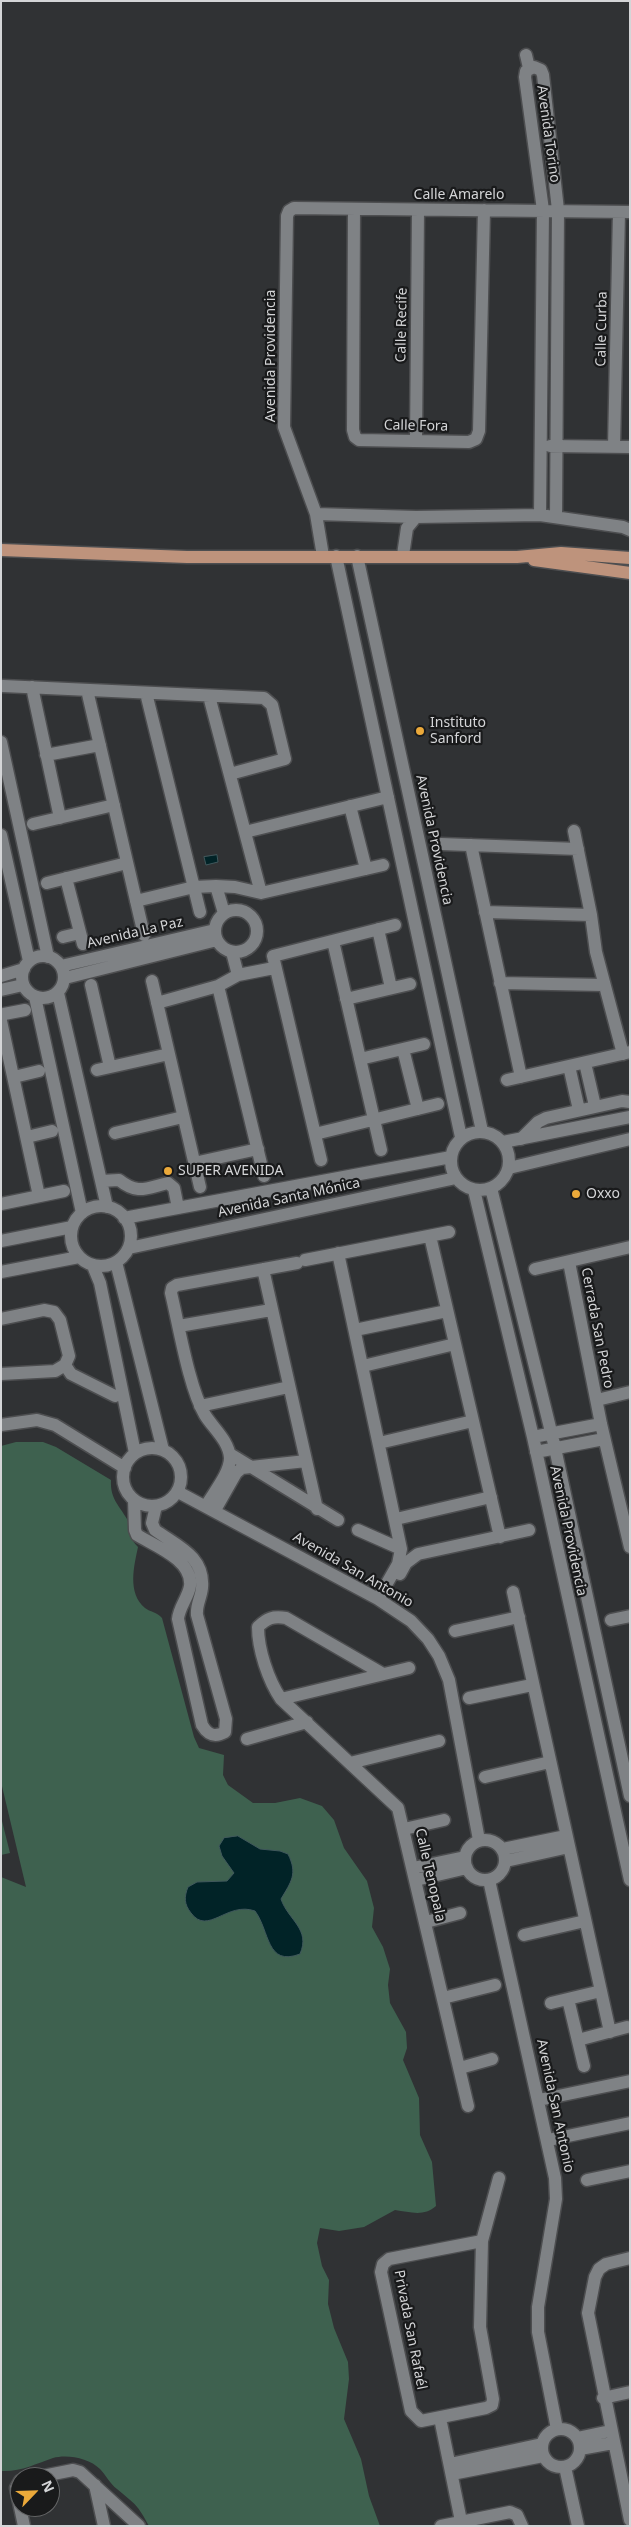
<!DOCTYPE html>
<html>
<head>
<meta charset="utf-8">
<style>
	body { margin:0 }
	#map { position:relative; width:631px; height:2527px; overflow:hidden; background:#303234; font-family:"Noto Sans",sans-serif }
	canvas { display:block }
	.frame { position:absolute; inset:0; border:2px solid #d4d5d7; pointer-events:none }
	.north { position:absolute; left:10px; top:2467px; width:50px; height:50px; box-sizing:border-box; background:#191a1b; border:1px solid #646566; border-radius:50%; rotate:66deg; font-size:14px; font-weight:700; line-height:20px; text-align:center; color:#d4d5d7 }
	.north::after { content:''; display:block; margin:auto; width:18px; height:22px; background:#eba93a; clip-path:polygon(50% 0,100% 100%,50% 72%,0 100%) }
</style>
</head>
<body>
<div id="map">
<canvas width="631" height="2527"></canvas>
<div class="frame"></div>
<div class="north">N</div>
</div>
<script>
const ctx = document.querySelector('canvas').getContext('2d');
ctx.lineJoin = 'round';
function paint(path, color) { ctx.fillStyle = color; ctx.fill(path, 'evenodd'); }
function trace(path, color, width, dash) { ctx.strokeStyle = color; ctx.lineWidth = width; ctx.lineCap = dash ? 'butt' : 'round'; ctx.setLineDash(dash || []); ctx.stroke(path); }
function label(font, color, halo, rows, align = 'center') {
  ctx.font = font + ' "Noto Sans",sans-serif'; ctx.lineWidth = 4.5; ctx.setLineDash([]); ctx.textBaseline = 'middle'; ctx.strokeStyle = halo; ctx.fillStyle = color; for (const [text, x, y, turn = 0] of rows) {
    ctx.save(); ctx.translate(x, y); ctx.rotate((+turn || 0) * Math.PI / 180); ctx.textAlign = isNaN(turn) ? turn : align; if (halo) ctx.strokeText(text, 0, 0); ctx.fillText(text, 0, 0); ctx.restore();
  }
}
const green = new Path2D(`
	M16 1442H43L56 1447 111 1480C110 1498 118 1504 127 1519 132 1529 125 1533 138 1547 134 1566 127 1593 145 1608 150 1612 157 1612 162 1618L194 1737 199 1748 224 1755 223 1775 228 1785 253 1803H275L300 1798 322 1806 334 1820 344 1848 367 1881 374 1908 372 1927 383 1947 390 1969 388 1985 390 2003 406 2032 407 2048 403 2060 419 2098 420 2135 432 2162 436 2206C424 2217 410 2212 395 2210L364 2227 339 2231 320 2228 317 2243 322 2266 329 2280 328 2304 334 2328 348 2362 349 2379 344 2419 361 2459 369 2496 380 2526H149C137 2504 136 2505 117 2489 110 2484 106 2475 100 2469 89 2458 67 2454 53 2458 35 2464 21 2472 1 2471V1877L26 1887 1 1782V1446Z
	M1 1817 10 1853 1 1855Z`);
const water = new Path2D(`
	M217 855 218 862 206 865 204 857Z
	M238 1836 260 1849 280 1851 288 1854C298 1874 291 1882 281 1899 288 1920 311 1929 300 1954 266 1967 270 1931 255 1911 227 1901 208 1936 191 1913 184 1904 184 1897 188 1887L197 1882 227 1881 234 1873 222 1856 219 1846 224 1838Z`);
const minor = new Path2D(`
	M526 55 529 68
	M354 209 353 430 355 437 359 440 469 442 476 439 479 431 484 210
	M416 441 418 210
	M550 446 630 447
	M614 447 619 212
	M316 514 416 517 540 515 623 527 630 530
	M540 515 543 210 525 77 526 71 534 67 541 70 543 75 558 210 556 516
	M403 555 407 528 416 517
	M323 556 316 514 284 427 287 216 289 211 294 208 630 212
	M336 556 461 1137
	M357 556 482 1131
	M3 686 264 698 272 705 285 759 230 774
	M32 687 60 818
	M87 690 144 935
	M146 693 200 912
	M209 696 261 893
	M1 742 48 957
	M46 755 100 745
	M350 806 366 869
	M33 824 114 805
	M574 831 591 915 596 952 623 1054
	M245 832 388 797
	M1 835 29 961
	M441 844 578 849
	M471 845 521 1077
	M66 878 83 944
	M47 883 127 863
	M216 886 224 913
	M136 901 194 887 216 886 235 887 261 893 383 865
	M215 931a21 21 0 1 1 42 0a21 21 0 1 1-42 0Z
	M485 912 591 915
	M378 929 391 988
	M63 937 80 933
	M333 941 381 1150
	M232 952 238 975
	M22 977a21 21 0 1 1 42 0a21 21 0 1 1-42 0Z
	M61 966 215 930
	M1 976 24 969
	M65 978 217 940
	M152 981 200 1187
	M500 983 604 985
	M91 985 110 1067
	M218 986 264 1176
	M1 990 23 985
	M58 993 107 1207
	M35 997 82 1213
	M346 999 410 984
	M157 1003 218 986 238 975 274 968
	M1 1018 4 1014 25 1010
	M1 1021 39 1196
	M403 1049 418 1109
	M360 1059 424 1044
	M585 1063 595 1106
	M569 1066 579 1110
	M97 1070 169 1054
	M14 1077 39 1071
	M507 1080 630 1052
	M451 1161a29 29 0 1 1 58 0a29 29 0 1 1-58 0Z
	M115 1133 183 1117
	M315 1134 438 1104
	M27 1137 52 1131
	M521 1139 538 1122 546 1118 622 1101 630 1102
	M503 1142 630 1117
	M321 1160 273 956 395 925
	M194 1163 258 1149
	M509 1168 630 1139
	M101 1181 119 1180C138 1195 146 1188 168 1183L174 1188 178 1208
	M491 1188 555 1448 630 1796
	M474 1190 533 1437 630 1880
	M1 1204 64 1191
	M71 1236a30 30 0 1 1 60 0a30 30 0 1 1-60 0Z
	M124 1218 451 1157
	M430 1236 500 1537
	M1 1241 72 1227
	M129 1248 456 1178
	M338 1253 401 1549 398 1564 378 1599
	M305 1260 449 1232
	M116 1262 163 1450
	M569 1262 601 1424 630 1547
	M93 1266 100 1283 135 1453
	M263 1269 317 1509
	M535 1269 630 1247
	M1 1272 79 1257
	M1 1319 44 1310 54 1312 60 1320 69 1356 65 1365 55 1371 1 1374
	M179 1326 271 1310
	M355 1330 447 1311
	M65 1365 71 1374 115 1396
	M363 1366 455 1344
	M597 1400 630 1392
	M200 1406 289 1387
	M1 1425 37 1420 55 1425 125 1468
	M533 1437 601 1424
	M379 1443 473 1421
	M123 1477a29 29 0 1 1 58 0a29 29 0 1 1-58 0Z
	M536 1452 604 1439
	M230 1454 338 1520
	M178 1492 378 1599 411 1621 428 1639 439 1656 449 1680 479 1840
	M134 1500 135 1530 137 1535C155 1546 193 1560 190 1586 188 1598 179 1607 178 1619L202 1725C208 1735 214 1738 225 1732L226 1719 197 1615C196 1605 201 1598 202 1588 205 1556 177 1546 155 1530L152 1523 156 1506
	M206 1506C214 1492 230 1473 230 1458 229 1441 213 1428 205 1415 189 1388 179 1326 171 1293L172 1288 177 1285 297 1263
	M215 1510 236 1473 242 1468 306 1461
	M396 1519 491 1497
	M358 1530 401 1549
	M400 1574 406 1563 418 1554 529 1530
	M513 1592 610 2032
	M611 1620 630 1616
	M455 1631 519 1617
	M383 1674 286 1618C273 1616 267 1618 258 1627 258 1649 268 1680 281 1699L398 1808 468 2106
	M469 1698 532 1685
	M281 1699 409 1668
	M247 1739 307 1722
	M350 1763 439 1741
	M485 1777 550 1762
	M404 1829 444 1820
	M465 1860a20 20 0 1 1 40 0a20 20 0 1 1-40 0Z
	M503 1849 566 1836
	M506 1861 569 1847
	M413 1868 465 1857
	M416 1880 467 1868
	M489 1880 555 2178 556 2199 538 2307V2332L557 2429
	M426 1922 460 1913
	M524 1935 585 1921
	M443 1998 495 1985
	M568 1999 584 2066
	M551 2003 601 1991
	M578 2040 627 2027
	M460 2068 492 2059
	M539 2100 630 2081
	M548 2140 630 2123
	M587 2180 630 2171
	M482 2241 389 2259 383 2264 381 2272 411 2411 421 2421 486 2408 492 2405 493 2399 480 2327 482 2241 499 2178
	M630 2258 606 2264 599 2269 595 2277 588 2313 630 2520
	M603 2398 630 2392
	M440 2418 461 2521
	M542 2448a19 19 0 1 1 38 0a19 19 0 1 1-38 0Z
	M577 2438 610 2431
	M580 2449 613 2443
	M450 2464 542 2444
	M565 2467 578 2526
	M452 2474 543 2456
	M38 2477 73 2470 80 2472 139 2526
	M20 2481 16 2488 24 2526
	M95 2485 104 2526
	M441 2526 510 2512 517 2515 522 2526`);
const major = new Path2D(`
	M1 550 187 557H517L561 553 630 558
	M534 560 630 573`);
const markers = [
	[420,731,5,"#eba93a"],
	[168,1171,5,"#eba93a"],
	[576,1194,5,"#eba93a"]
];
const streetNames = [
	["Avenida Torino",548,134,82],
	["Calle Amarelo",459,195],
	["Calle Recife",402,325,-89],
	["Calle Curba",602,329,-89],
	["Avenida Providencia",271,356,-90],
	["Calle Fora",416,426,1],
	["Avenida Providencia",434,840,78],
	["Avenida La Paz",135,933,-13],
	["Avenida Santa Mónica",289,1198,-12],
	["Cerrada San Pedro",597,1328,79],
	["Avenida Providencia",568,1531,78],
	["Avenida San Antonio",353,1570,30],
	["Calle Tenopala",430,1875,77],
	["Avenida San Antonio",555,2106,78],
	["Privada San Rafaél",410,2330,79]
];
const poiNames = [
	["Instituto",430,723],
	["Sanford",430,739],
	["SUPER AVENIDA",178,1171],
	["Oxxo",586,1194]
];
paint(green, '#3e614f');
paint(water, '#012327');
trace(water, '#40585c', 1);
trace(minor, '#4d4e50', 15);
trace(major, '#4d4e50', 15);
trace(minor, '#7f8285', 12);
trace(major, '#be937c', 12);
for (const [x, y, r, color] of markers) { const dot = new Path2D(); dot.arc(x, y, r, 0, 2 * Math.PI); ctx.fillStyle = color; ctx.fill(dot); trace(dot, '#191a1b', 2); }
label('14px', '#d4d5d7', '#191a1b', streetNames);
label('14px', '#d4d5d7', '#191a1b', poiNames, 'left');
</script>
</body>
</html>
